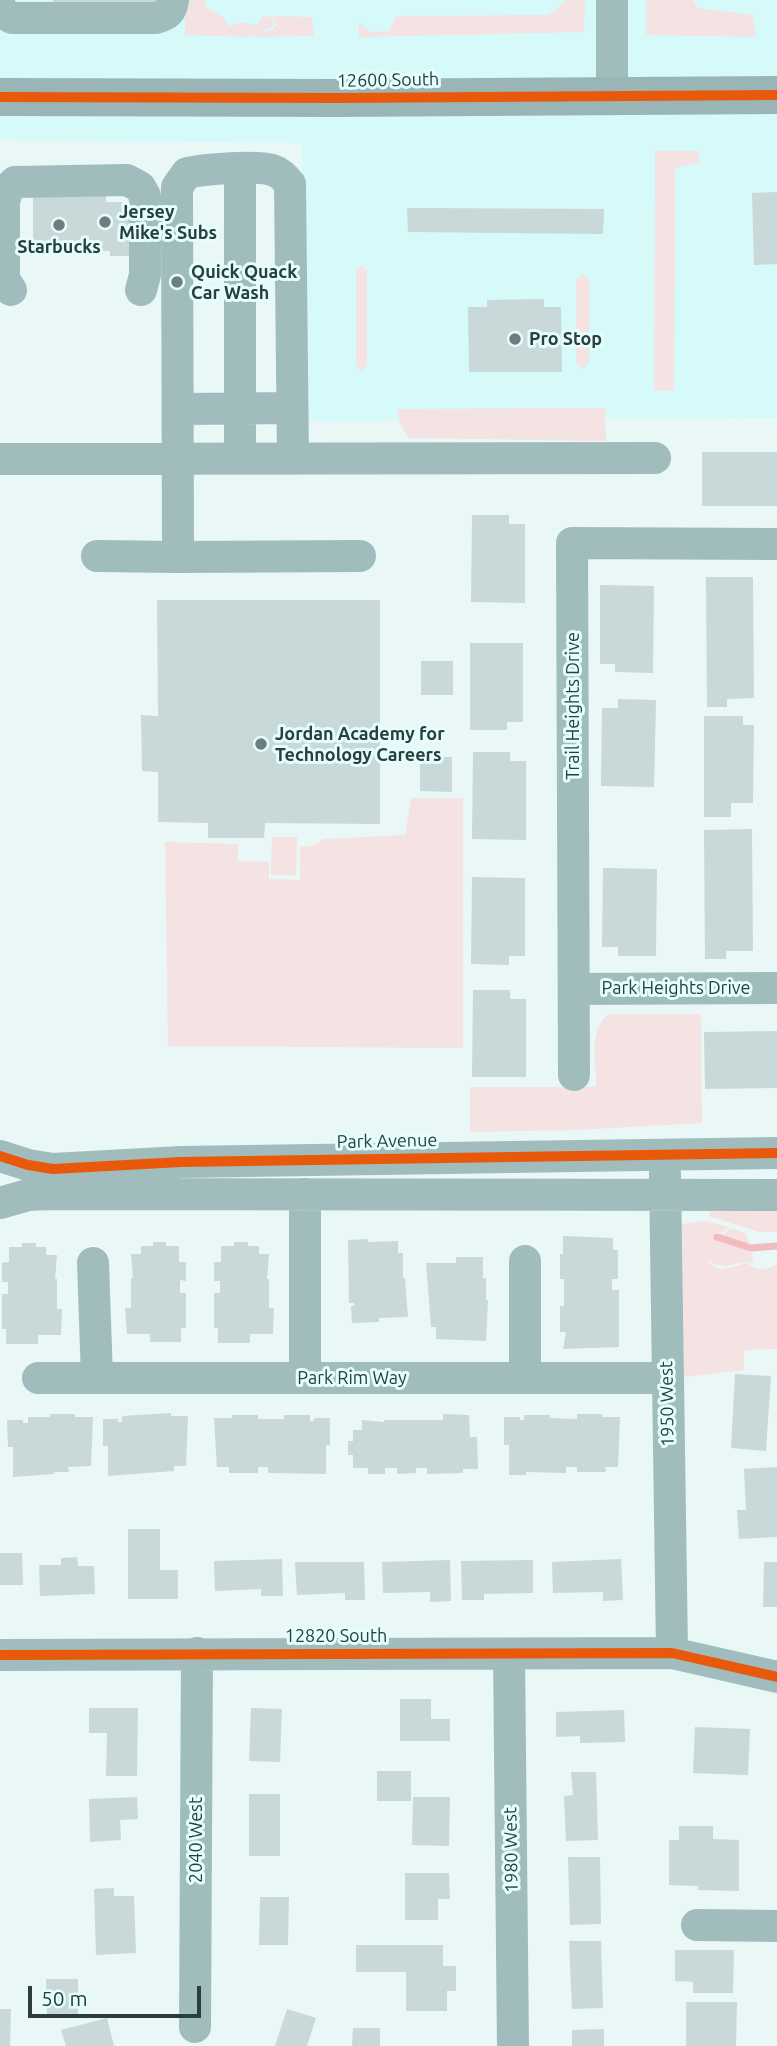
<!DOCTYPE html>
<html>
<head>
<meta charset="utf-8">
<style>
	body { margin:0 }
	#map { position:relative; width:777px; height:2046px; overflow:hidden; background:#e9f8f7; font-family:Ubuntu,sans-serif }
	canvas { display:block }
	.scale { position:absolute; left:28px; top:1986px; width:173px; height:32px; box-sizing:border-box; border:4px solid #2b3d3d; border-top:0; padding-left:9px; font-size:21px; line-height:24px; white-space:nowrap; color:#2b3d3d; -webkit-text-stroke:5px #e3fefd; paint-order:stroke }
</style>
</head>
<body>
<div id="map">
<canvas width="777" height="2046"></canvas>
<div class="scale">50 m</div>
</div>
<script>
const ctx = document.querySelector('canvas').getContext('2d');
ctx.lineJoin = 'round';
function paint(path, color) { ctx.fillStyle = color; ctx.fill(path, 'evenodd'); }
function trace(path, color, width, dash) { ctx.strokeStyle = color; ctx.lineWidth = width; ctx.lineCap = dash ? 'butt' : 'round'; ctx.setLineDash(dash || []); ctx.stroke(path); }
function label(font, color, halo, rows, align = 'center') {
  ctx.font = font + ' Ubuntu,sans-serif'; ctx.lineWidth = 6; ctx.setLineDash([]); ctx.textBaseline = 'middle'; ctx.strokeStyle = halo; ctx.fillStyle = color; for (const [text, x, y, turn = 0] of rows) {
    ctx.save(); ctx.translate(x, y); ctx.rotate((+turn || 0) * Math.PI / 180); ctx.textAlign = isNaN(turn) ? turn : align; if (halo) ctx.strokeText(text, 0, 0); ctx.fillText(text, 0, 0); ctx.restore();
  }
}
const built = new Path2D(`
	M0 0H777V418L298 421 302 143 0 140Z`);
const green = new Path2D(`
	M185 0H205V7L222 16 229 26 243 22 255 25 261 20 262 16 270 17 275 24 270 28 258 32 271 30 278 25 271 16 312 17 314 36 251 37 253 31 249 37 185 35Z
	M568 0H585L584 32 359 37V23L371 32 389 31 397 16 548 15Z
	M646 0H693L698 8 753 15 756 37 646 35Z
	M655 151H699V163L675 168 674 391 654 390Z
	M361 265 367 271V364L361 372 356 364V270Z
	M582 274 590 281 589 362 583 369 576 363V281Z
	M605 408 606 441 409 438 400 424 397 409Z
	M411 798H463V1048L168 1046 165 842 238 844V861L269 862V879L300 880V847L312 846 324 839 405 835Z
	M272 837H297L296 875H271Z
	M608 1014H701L702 1123 576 1130 470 1132V1087H596C597 1061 587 1034 608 1014Z
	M712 1209H777V1232H759L709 1216Z
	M706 1221 729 1227 723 1232 715 1234H724L731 1228 746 1233 754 1263C736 1259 730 1271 710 1263L708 1256 709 1264 721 1270 747 1263C758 1271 766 1271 777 1264V1349L744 1350V1370L684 1377 682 1224Z`);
const stream = new Path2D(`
	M717 1237 751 1248 777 1246`);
const building = new Path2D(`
	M53 0H159V5L53 6Z
	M106 188V202H133V256H110V251H33V193Z
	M777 192V264L754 265 752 193Z
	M407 208 604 209 603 234 408 232Z
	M544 299V307H561L562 372H469L468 307H487V300Z
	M702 452H777V506H702Z
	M472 515H509V524H525V603L471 602Z
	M706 577H753L754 698 727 699V707H707Z
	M600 585 654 586 653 673 615 672V664H600Z
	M157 600H380V824L265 823 264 838H208V823L158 822V772L142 771 141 715 158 716Z
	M470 643H523V722H507V730H470Z
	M421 661H453V695H421Z
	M618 699 656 700 654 787 601 786 602 708H618Z
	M704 716H743V725H754L753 803H731V817H704Z
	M473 752H510V761H526V840L472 839Z
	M420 757H452V792L420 791Z
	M752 829 753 951H726V959H705L704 830Z
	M603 868 657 869 656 956H618V947H602Z
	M472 877 525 878V956H509V965L471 964Z
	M473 990H510V999H526V1077H472Z
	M777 1031V1088L705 1089 704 1032Z
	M563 1236 613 1238V1250H618V1279H612V1290H619V1347L563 1349 566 1332H560V1306H564V1279H560V1254H563Z
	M368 1239V1242L398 1241V1253H403V1278H405L408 1317 379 1318V1322L352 1323 351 1306H354V1303H349L348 1240Z
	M153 1242H166V1246H179V1262H186V1281L180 1280V1293H186V1328H181V1342H150V1334H127L125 1308H131V1278H133L131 1254H141V1246H153Z
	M234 1242H248V1246H259V1254H269L267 1279H269V1308H274L273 1334H250V1343H218V1328H214V1293H220V1281H214V1262H221V1246H234Z
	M22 1243H36V1247H46V1255H57L55 1279H57V1309H62L61 1335H38V1344H6V1329H2V1294H8V1282H2V1263L9 1262V1247H22Z
	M456 1257H483V1278H486V1300H488L486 1341 436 1339V1327H431L426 1263H456Z
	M735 1374 771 1376 766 1451 731 1448Z
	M171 1413V1416H188L186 1466H174V1471L108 1476V1446H103V1419H118V1422H122V1416Z
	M50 1414H75V1417H93L91 1466 68 1467 69 1472H54V1474L13 1477V1447H8L7 1420H23V1423H28V1417H50Z
	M443 1414 469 1415 470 1437H477L478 1469H463V1473L427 1474V1468H416V1473L397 1474V1468H385V1474H368V1468H353V1455H348V1441H353V1430H362V1420L384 1422V1420H443Z
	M577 1414H602V1417H620L618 1467H605L606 1472H577V1467H566V1473L526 1472V1475H509V1445H504V1417H520V1420H524V1415H550V1418L577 1419Z
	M232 1415H258V1419H284V1415H310V1421H314V1418H330V1445H326V1474L268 1473V1467H258V1473H229V1467H217L214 1418H232Z
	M777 1467V1537L739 1539 737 1510H746L744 1469Z
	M128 1529H160V1570H178V1599H128Z
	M0 1553H22L23 1585H0Z
	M77 1557 78 1566H94L95 1594 40 1596 39 1565H61V1558Z
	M282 1559 283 1596H261V1589L215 1591 214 1561Z
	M621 1559 623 1600 603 1601V1592L553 1593 552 1562Z
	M450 1560 451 1601 430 1602V1592L383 1593 382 1562Z
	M533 1560V1593L484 1594V1600H462L461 1561Z
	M295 1562H364L365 1600H345V1593L297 1595Z
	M764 1562H777V1607H763Z
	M400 1699H431V1719H450V1741H400Z
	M89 1708H138L137 1776H106L107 1733H89Z
	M251 1708 282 1709 280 1762 249 1761Z
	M624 1710 625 1742 580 1743V1736L556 1737V1712Z
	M695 1727 750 1729 748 1775 693 1773Z
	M377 1771H411V1801H377Z
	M571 1772H596L598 1840 566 1841 564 1796 573 1795Z
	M249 1794H280V1856H249Z
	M137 1797 138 1819 120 1820 121 1840 90 1842 89 1799Z
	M413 1797H450L449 1846 412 1845Z
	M679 1826H713V1839L739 1840V1891L698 1890V1886L669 1885V1840H679Z
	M568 1857H600L601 1924 570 1925Z
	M405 1873H449L450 1899H438V1920H405Z
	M114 1888V1896H134L136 1953 96 1955 94 1889Z
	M260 1897H289L288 1945H259Z
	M569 1941H601L603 2008 572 2009Z
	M356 1945H443V1966H456V1991H447V2011H406V1972H356Z
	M675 1950H734L733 1993H693V1982L675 1981Z
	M46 1979H78V2016H47Z
	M686 2002H737L736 2046H686Z
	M0 2009H11L10 2046H0Z
	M287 2009 316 2018 307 2046H275Z
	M107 2018 114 2046H66L61 2030Z
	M353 2028H380V2046H352Z
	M604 2029V2046H572V2030Z`);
const minor = new Path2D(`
	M0 6 3 13 12 18H156C166 15 172 12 173 0
	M612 95V0
	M240 169V459
	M11 290 4 280V201L8 189 15 182 127 180 140 187 145 196V275L141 290
	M179 409 292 408
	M0 459 655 458
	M97 556 178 557 177 187 187 173C205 169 257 165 272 170 281 173 284 177 290 184L293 459
	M178 557 360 556
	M574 989 777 988
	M574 1075 572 543 777 544
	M0 1156 28 1165 53 1169 181 1162 777 1153
	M665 1174 672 1653
	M0 1203 28 1195 51 1194 777 1195
	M525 1261V1378
	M93 1263 97 1378
	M38 1378H667
	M305 1378V1194
	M509 1654 513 2046
	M0 1655 672 1653 777 1677
	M697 1925 777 1926
	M195 2027 197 1653`);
const major = new Path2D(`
	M0 97 336 98 777 95`);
const cycleway = new Path2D(`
	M0 97 336 98 777 95
	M0 1156 28 1165 53 1169 181 1162 777 1153
	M0 1655 672 1653 777 1677`);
const markers = [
	[105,222,7,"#6e7e7e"],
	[59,225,7,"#6e7e7e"],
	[177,282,7,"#6e7e7e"],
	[515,339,7,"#6e7e7e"],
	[261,744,7,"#6e7e7e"]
];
const streetNames = [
	["12600 South",388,80,-1],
	["Trail Heights Drive",573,706,-90],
	["Park Heights Drive",676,988],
	["Park Avenue",387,1141,-1],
	["Park Rim Way",352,1378],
	["1950 West",667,1404,-91],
	["12820 South",336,1636],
	["2040 West",196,1840,-90],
	["1980 West",511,1850,-91]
];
const poiNames = [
	["Jersey",119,212],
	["Mike's Subs",119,233],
	["Starbucks",59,247,"center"],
	["Quick Quack",191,272],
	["Car Wash",191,293],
	["Pro Stop",529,339],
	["Jordan Academy for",275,734],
	["Technology Careers",275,755]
];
paint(built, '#d5faf9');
paint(green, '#f5e2e2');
trace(stream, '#f2bbbe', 7);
paint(building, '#c9d8d8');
trace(minor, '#a1bcbc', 32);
trace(major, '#9ab5b5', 38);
trace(cycleway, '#e8590c', 10);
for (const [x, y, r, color] of markers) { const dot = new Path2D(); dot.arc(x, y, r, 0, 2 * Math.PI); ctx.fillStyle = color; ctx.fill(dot); trace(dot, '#e3fefd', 2.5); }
label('18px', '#2b3d3d', '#e3fefd', streetNames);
label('bold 18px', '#2b3d3d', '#e3fefd', poiNames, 'left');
</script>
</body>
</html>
